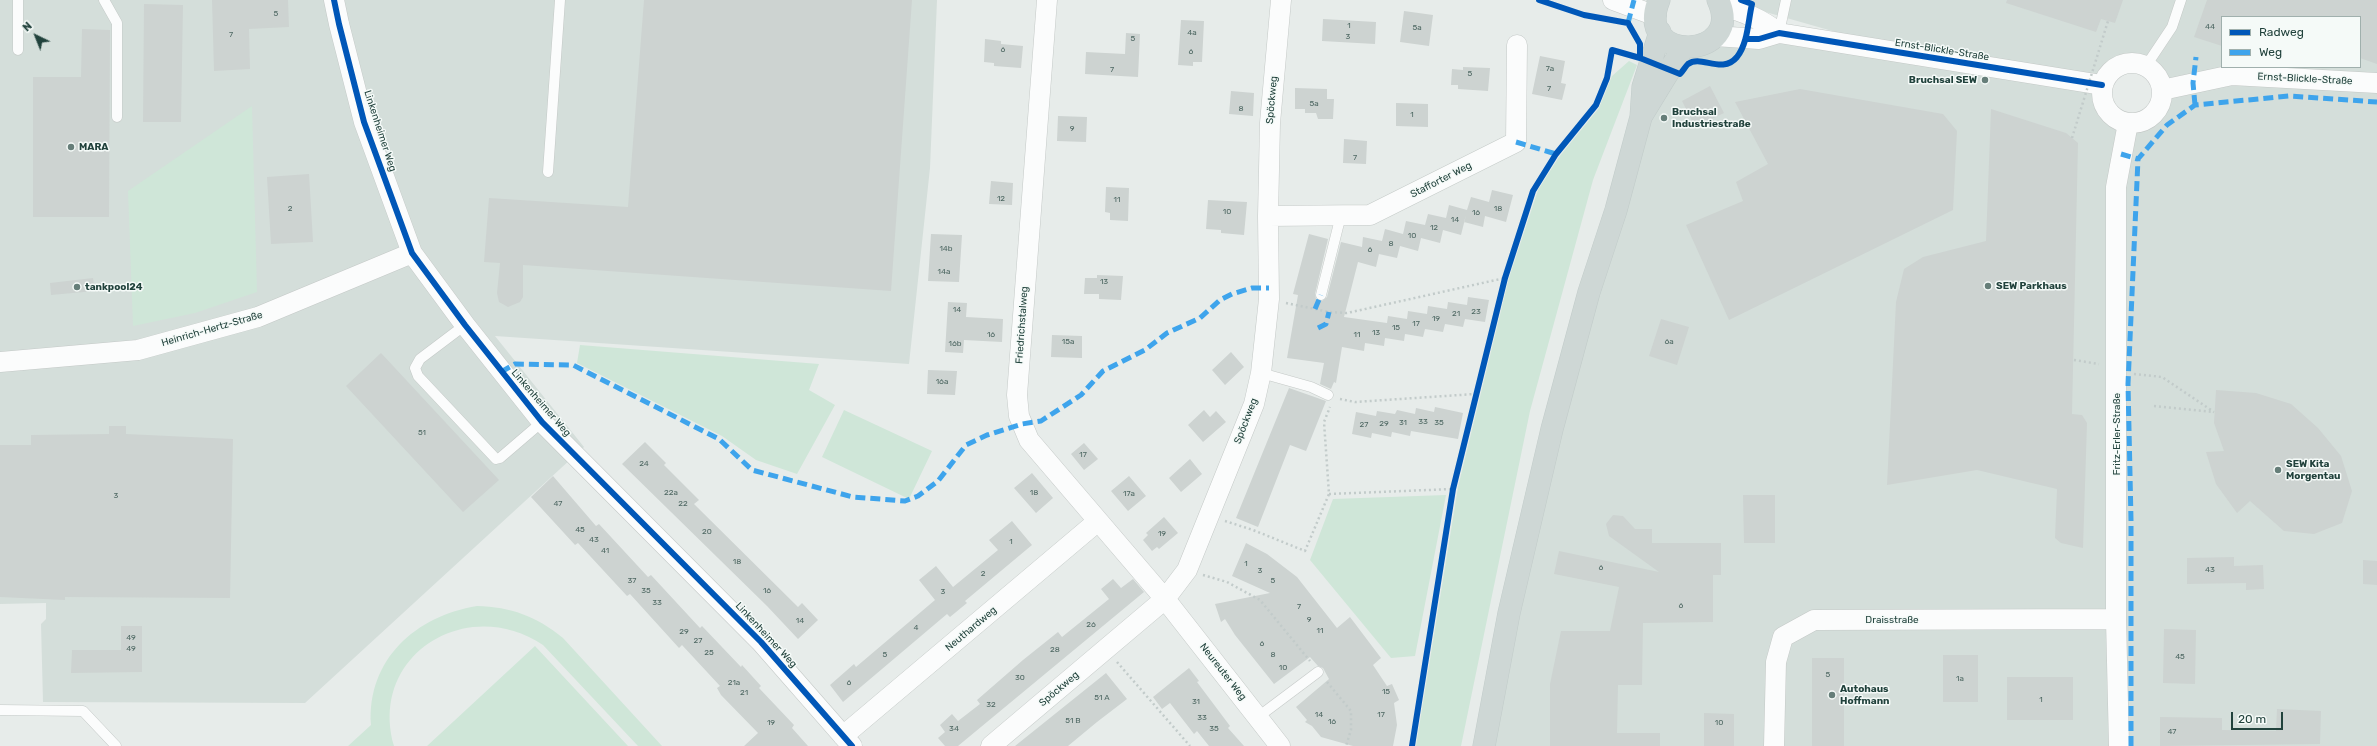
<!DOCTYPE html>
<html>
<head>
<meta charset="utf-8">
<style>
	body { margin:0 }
	#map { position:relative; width:2377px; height:746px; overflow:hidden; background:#e7ecea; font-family:Rubik,sans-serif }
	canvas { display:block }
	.legend { position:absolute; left:2221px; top:16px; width:140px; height:52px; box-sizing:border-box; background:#f5faf8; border:1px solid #a0b0ad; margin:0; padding:5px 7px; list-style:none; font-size:12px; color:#21423c }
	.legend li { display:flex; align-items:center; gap:8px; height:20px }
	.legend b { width:20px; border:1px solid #a0b0ad }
	.north { position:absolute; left:16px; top:16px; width:40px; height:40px; -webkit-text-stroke:3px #f5faf8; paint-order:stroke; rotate:317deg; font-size:11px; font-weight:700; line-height:16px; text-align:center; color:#21423c }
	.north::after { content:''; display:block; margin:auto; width:14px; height:18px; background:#21423c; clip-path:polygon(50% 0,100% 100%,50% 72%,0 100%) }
	.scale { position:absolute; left:2231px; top:712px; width:52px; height:18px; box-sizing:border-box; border:2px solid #21423c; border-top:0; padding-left:5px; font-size:12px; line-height:14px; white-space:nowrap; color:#21423c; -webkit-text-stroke:3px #f5faf8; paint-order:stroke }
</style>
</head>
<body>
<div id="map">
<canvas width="2377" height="746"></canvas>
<ul class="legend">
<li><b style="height:5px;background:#0057b8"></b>Radweg</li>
<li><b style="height:5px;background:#3ea4ec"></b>Weg</li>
</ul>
<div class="north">N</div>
<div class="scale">20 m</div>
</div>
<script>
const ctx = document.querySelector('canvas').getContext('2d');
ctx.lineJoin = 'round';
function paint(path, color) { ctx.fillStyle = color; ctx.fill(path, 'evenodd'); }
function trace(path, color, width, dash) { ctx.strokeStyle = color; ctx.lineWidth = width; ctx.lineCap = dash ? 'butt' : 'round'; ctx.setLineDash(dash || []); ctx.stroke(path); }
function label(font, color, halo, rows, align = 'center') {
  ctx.font = font + ' Rubik,sans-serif'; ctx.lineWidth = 3; ctx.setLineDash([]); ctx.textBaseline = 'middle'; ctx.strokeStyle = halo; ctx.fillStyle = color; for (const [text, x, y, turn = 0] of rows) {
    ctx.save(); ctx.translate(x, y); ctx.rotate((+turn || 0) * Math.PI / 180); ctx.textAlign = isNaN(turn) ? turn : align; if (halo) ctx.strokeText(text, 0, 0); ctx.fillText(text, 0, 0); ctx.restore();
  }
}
const built = new Path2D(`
	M0 0H937L930 168 909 364 495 336 584 447 305 703 43 702 41 624 46 619V603L0 604Z
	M1733 0H2377V80L2166 86 2160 75 2142 62 2117 63 2098 84 1913 54 1734 3ZM2222 17H2360V67H2222Z
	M1730 26 2098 86 2097 98 2102 111 2112 121 2125 127 2143 124 2157 113 2165 93 2233 76 2377 85V746H1484L1532 515 1671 52Z`);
const green = new Path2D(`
	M1629 61 1637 65 1593 180 1530 411 1461 746H1416L1458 487 1509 278 1538 190 1559 157 1599 108 1612 76Z
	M252 106 257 292 195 313 133 326 128 191Z
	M580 345 819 364 809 390 835 405 797 474 756 460 722 436 577 363Z
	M844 410 932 451 909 499 822 457Z
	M1446 495 1415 656 1391 658 1310 560 1333 499Z
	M477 606C511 607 536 616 563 638L662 746H638L543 645C467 594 368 655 394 746H348L371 725C367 659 416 616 477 606Z
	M535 646 628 746H427Z`);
const building = new Path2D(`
	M212 0H288L289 27 249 29 250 69 214 71Z
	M644 0H912L891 291 523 265V297L520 302 508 307 499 302 497 293 500 263 484 262 489 198 628 207Z
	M2007 0H2123L2115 23 2101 19 2096 32 2006 3Z
	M2207 0H2377V64L2360 58V17H2222V46L2194 37Z
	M144 4 183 5 181 122H143Z
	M1404 11 1433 15 1429 46 1400 42Z
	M1323 19 1376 22 1375 44 1322 41Z
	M1181 20 1204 21 1202 62H1193V66L1178 65Z
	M82 29 110 30 109 217H33V77H81Z
	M1126 33 1140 34 1138 77 1085 74 1086 52 1125 54Z
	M985 39 1001 41V44L1023 46 1021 68 994 66V63L984 62Z
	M1540 56 1565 61 1561 83 1566 84 1562 100 1532 94Z
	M1463 67 1490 68 1488 91 1458 89V85H1451L1452 69 1463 70Z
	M1710 86 1724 113 1695 127 1682 101Z
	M1295 88 1327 89V99H1334L1333 119H1318L1316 113H1305V109H1295Z
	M1800 89 1943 114 1957 131 1953 210 1729 320 1686 225 1743 201 1736 182 1768 164 1735 102Z
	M1231 91 1254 93 1253 116 1229 114Z
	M1396 103 1428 104V127L1396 126Z
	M1991 109 2066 133 2078 143 2072 414 2082 415 2087 423 2083 548 2061 543 2055 538 2057 489 1977 470 1887 485 1896 302 1904 269 1923 257 1986 241Z
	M1058 116 1087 117 1086 142 1057 141Z
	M1344 139 1367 141 1366 164 1343 163Z
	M309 174 313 242 271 244 267 177Z
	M991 181 1013 183 1012 205 989 204Z
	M1106 187 1129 188 1128 221 1110 220V213L1105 212Z
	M1492 190 1513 195 1506 222 1485 216 1483 227 1464 222 1466 215 1461 235 1443 230 1440 243 1421 238 1418 251 1400 246 1397 258 1379 254 1376 267 1358 262 1344 317 1387 323 1388 316 1407 319 1408 311 1427 314 1428 306 1447 309 1448 302 1467 305 1468 297 1489 300 1485 322 1465 319 1463 327 1445 324 1443 332 1425 329 1423 337 1405 334 1404 341 1385 338 1384 346 1365 343 1364 351 1342 347 1336 383 1334 382 1331 389 1320 384 1324 363 1287 358 1298 295 1293 294 1309 234 1328 239 1315 294 1316 299 1322 301 1327 297 1341 242 1362 247 1363 237 1382 241 1385 229 1403 234 1406 221 1425 225 1428 214 1446 218 1449 205 1467 210 1471 197 1489 202Z
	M1208 200 1247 202 1244 235 1221 233V230L1206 229Z
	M931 234 962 235 959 282 928 281Z
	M1097 275 1123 276 1121 300 1099 299V294H1084L1085 278H1097Z
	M93 278 95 291 51 295 50 283Z
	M948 302 967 303 966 317 1003 319 1002 342 964 340 963 353 945 352Z
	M1661 319 1689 327 1677 365 1649 356Z
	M1052 335 1082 336V358L1051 357Z
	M1231 352 1244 367 1225 385 1212 370Z
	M381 353 499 480 463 512 346 386Z
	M928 370 957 371 955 395 927 394Z
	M1289 388 1326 401 1306 451 1290 445 1258 527 1236 518Z
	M2216 390 2256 393 2291 404 2318 428 2341 456 2352 491 2342 523 2314 534 2284 531 2250 501 2237 513 2216 484 2206 452 2224 451 2214 423Z
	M1435 407 1463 413 1458 439 1411 431 1410 436 1392 432 1391 437 1372 433 1371 438 1352 434 1356 412 1376 416 1377 411 1395 414 1397 410 1415 414 1416 408 1434 412Z
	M1204 410 1210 417 1216 411 1226 422 1203 442 1188 425Z
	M109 426H126V434L233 439 230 598 65 597V600L0 597V445H31V435L109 434Z
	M645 442 666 463 664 465 699 500 694 504 798 607 802 603 818 620 798 639 767 606 622 464Z
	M1084 443 1098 459 1084 470 1071 454Z
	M1190 459 1202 474 1181 492 1169 478Z
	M1032 473 1053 498 1036 513 1014 488Z
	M553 476 596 526 599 524 648 577 651 575 700 628 702 626 741 667 742 665 761 686 759 688 794 725 792 728 808 746H744L758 733 721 695 717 688 720 686 682 645 679 648 630 594 627 596 578 543 575 545 531 497Z
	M1129 476 1146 496 1128 511 1111 491Z
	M1743 495H1775V543H1744Z
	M1613 515 1623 516 1635 529H1652V543H1721V575H1713V622L1643 623 1642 685H1618L1617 733H1660V746H1550V684L1561 631H1610L1619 587 1554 574 1559 551 1659 572 1609 536 1606 524Z
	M1164 517 1178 533 1159 549 1157 547 1152 551 1143 540 1148 535 1146 533Z
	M1012 521 1032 545 965 601 967 603 950 617 947 614 843 702 830 685 854 664 856 667 935 600 919 580 936 566 953 587 998 550 989 540Z
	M1246 543 1267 554 1297 577 1337 628 1350 617 1381 658 1373 665 1387 686 1392 684 1399 700 1394 703 1397 725 1393 746H1353L1321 737 1312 726 1305 722 1307 720 1296 707 1329 679 1323 668 1318 666 1310 657 1274 684 1235 635 1225 619 1221 622 1215 604 1270 593 1232 576Z
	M2234 557V566L2263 565 2264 589 2246 590V583L2187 584V558Z
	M2363 560 2377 561V585L2363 584Z
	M1113 579 1121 588 1133 579 1144 592 958 746H945L938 738 945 732 940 725 952 714 958 721 980 704 977 700 1023 660 1058 632 1062 637 1109 599 1101 589Z
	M121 626H142V672L71 673 72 650H121Z
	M2164 629 2196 630 2195 684 2163 683Z
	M1943 655H1978V702H1943Z
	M1812 658H1844V746H1812Z
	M1189 668 1199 681 1197 682 1230 726 1228 728 1244 746H1209L1197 731 1194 734 1170 703 1162 709 1153 697Z
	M1106 673 1127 699 1097 722 1068 746H1015Z
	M2007 677H2073V720H2007Z
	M2277 709 2321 711 2320 744 2160 746V717L2222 718V730L2276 731Z
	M1704 713 1734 714V746H1704Z`);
const path = new Path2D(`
	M1286 303 1329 312 1347 313 1505 278
	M2074 360 2099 364
	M2134 374 2162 377 2214 412
	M1340 399 1355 402 1475 394
	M2154 406 2214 412
	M1329 494 1453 489
	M1225 521 1253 530 1305 551 1329 494 1324 422 1330 407
	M1203 575 1227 582 1260 600 1310 661
	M1117 662 1190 746
	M1327 682 1351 711V730L1346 746`);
const service = new Path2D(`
	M104 0 117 23V117
	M1779 33 1786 0
	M18 50V0
	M2146 66 2172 27 2181 0
	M548 172 560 0
	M1321 295 1341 215
	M465 325 420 359 415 368 418 376 496 459 500 458 542 422
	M1261 373 1311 387 1328 395
	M0 710 83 711 116 746
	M1258 717 1318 672`);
const minor = new Path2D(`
	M334 0 339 24 364 122 412 253 465 325 542 422 761 642 852 746
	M1047 0 1017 395 1019 416 1029 440 1165 599 1280 746
	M1613 0 1656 16
	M1720 5C1743 12 1760 18 1779 33
	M1715 36 1759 39 1779 33 2102 85
	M2102 93a30 30 0 1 1 60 0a30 30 0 1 1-60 0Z
	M2162 90 2232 75 2377 83
	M1268 216 1370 215 1516 142 1517 45
	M0 362 138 350 258 317 412 253
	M843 736 1098 521
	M991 746 1165 599 1187 570 1254 404 1261 373 1269 299 1268 216 1270 123 1281 0
	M1774 746 1776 662 1783 637 1814 620 2116 619
	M2119 746 2116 619V187L2128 123`);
const primary = new Path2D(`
	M1659 0C1633 65 1746 60 1718 0
	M1642 115 1683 48
	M1484 746 1509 613 1552 429 1589 292 1616 210 1641 117 1643 87 1660 32`);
const pathBridge = new Path2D(`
	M2072 138 2108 21`);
const quiet = new Path2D(`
	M1628 23 1634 0
	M2195 105 2193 83 2196 57
	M1516 142 1556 154
	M2121 154 2138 159
	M1315 309 1321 295
	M1318 328 1326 324 1329 312
	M501 372 515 364 573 365 719 439 752 470 853 497 905 501 918 496 938 481 966 445 987 435 1022 424 1041 421 1081 395 1103 371 1145 350 1167 333 1200 318 1220 300 1232 294 1252 288H1269
	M2131 746V520L2128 384 2138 159 2167 125 2195 105 2289 96 2377 102`);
const cycleway = new Path2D(`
	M334 0 339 24 364 122 412 253 465 325 542 422 761 642 852 746
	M1539 0 1584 15 1628 23 1640 44V58
	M1746 39H1759L1779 33 2102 85
	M1412 746 1453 489 1505 278 1533 191 1556 154 1596 105 1607 78 1612 50 1640 58 1680 74C1683 71 1685 67 1688 64 1701 54 1722 75 1737 57 1748 43 1748 21 1752 4L1741 0`);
const markers = [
	[1985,80,4,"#667e79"],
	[1664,118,4,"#667e79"],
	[71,147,4,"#667e79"],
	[1988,286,4,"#667e79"],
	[77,287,4,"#667e79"],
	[2278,470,4,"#667e79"],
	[1832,695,4,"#667e79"]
];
const numberNames = [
	["5",276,14],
	["1",1349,26],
	["44",2210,27],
	["5a",1417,28],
	["4a",1192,33],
	["7",231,35],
	["3",1348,37],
	["5",1133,39],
	["6",1003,50],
	["6",1191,52],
	["7a",1550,69],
	["7",1112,70],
	["5",1470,74],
	["7",1549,89],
	["5a",1314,104],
	["8",1241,109],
	["1",1412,115],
	["9",1072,129],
	["7",1355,158],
	["12",1001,199],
	["11",1117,200],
	["2",290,209],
	["18",1498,209],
	["10",1227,212],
	["16",1476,213],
	["14",1455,220],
	["12",1434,228],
	["10",1412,236],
	["8",1391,244],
	["14b",946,249],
	["6",1370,250],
	["14a",944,272],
	["13",1104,282],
	["14",957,310],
	["23",1476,312],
	["21",1456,314],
	["19",1436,319],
	["17",1416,324],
	["15",1396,328],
	["13",1376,333],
	["16",991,335],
	["11",1357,335],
	["15a",1068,342],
	["6a",1669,342],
	["16b",955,344],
	["16a",942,382],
	["33",1423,422],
	["31",1403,423],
	["35",1439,423],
	["29",1384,424],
	["27",1364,425],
	["51",422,433],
	["17",1083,455],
	["24",644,464],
	["22a",671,493],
	["18",1034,493],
	["17a",1129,494],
	["3",116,496],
	["47",558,504],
	["22",683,504],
	["45",580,530],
	["20",707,532],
	["19",1162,534],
	["43",594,540],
	["1",1011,542],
	["41",605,551],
	["18",737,562],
	["1",1246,564],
	["6",1601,568],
	["43",2210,570],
	["3",1260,571],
	["2",983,574],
	["37",632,581],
	["5",1273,581],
	["35",646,591],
	["16",767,591],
	["3",943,592],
	["33",657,603],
	["6",1681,606],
	["7",1299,607],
	["9",1309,620],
	["14",800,621],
	["26",1091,625],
	["4",916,628],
	["11",1320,631],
	["29",684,632],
	["49",131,638],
	["27",698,641],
	["6",1262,644],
	["49",131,649],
	["28",1055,650],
	["25",709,653],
	["5",885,655],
	["8",1273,655],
	["45",2180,657],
	["10",1283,668],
	["5",1828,675],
	["30",1020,678],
	["1a",1960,679],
	["21a",734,683],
	["6",849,683],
	["15",1386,692],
	["21",744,693],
	["51 A",1102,698],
	["1",2041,700],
	["31",1196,702],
	["32",991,705],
	["14",1319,715],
	["17",1381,715],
	["33",1202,718],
	["51 B",1073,721],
	["16",1332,722],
	["19",771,723],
	["10",1719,723],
	["34",954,729],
	["35",1214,729],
	["47",2172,732]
];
const streetNames = [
	["Ernst-Blickle-Straße",1942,50,9],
	["Ernst-Blickle-Straße",2305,79,3],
	["Spöckweg",1272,100,-85],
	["Linkenheimer Weg",380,131,72],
	["Stafforter Weg",1441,180,-27],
	["Friedrichstalweg",1022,325,-86],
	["Heinrich-Hertz-Straße",212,329,-16],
	["Linkenheimer Weg",541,403,49],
	["Spöckweg",1246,421,-69],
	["Fritz-Erler-Straße",2117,434,-90],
	["Draisstraße",1892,620],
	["Neuthardweg",971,629,-40],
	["Linkenheimer Weg",766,635,47],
	["Neureuter Weg",1223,672,52],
	["Spöckweg",1059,689,-40]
];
const poiNames = [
	["Bruchsal SEW",1977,80,"right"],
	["Bruchsal",1672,112],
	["Industriestraße",1672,124],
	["MARA",79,147],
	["SEW Parkhaus",1996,286],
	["tankpool24",85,287],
	["SEW Kita",2286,464],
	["Morgentau",2286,476],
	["Autohaus",1840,689],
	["Hoffmann",1840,701]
];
paint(built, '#d4deda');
paint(green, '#cfe6d8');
paint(building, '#cdd3d1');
trace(service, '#c4c9c7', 11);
trace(minor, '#c4c9c7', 21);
trace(primary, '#c1cbc9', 23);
trace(path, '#c2cbca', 2.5, [2, 3]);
trace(service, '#fbfcfc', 10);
trace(minor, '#fbfcfc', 20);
trace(primary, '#ced7d5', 22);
trace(pathBridge, '#c2cbca', 2.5, [2, 3]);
trace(quiet, '#3ea4ec', 5, [10, 5]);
trace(cycleway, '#0057b8', 6);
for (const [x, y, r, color] of markers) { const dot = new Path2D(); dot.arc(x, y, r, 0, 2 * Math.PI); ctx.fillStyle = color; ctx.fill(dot); trace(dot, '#f5faf8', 1.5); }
label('8px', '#4d6762', null, numberNames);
label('10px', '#21423c', '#f5faf8', streetNames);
label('bold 10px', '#21423c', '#f5faf8', poiNames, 'left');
</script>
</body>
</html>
